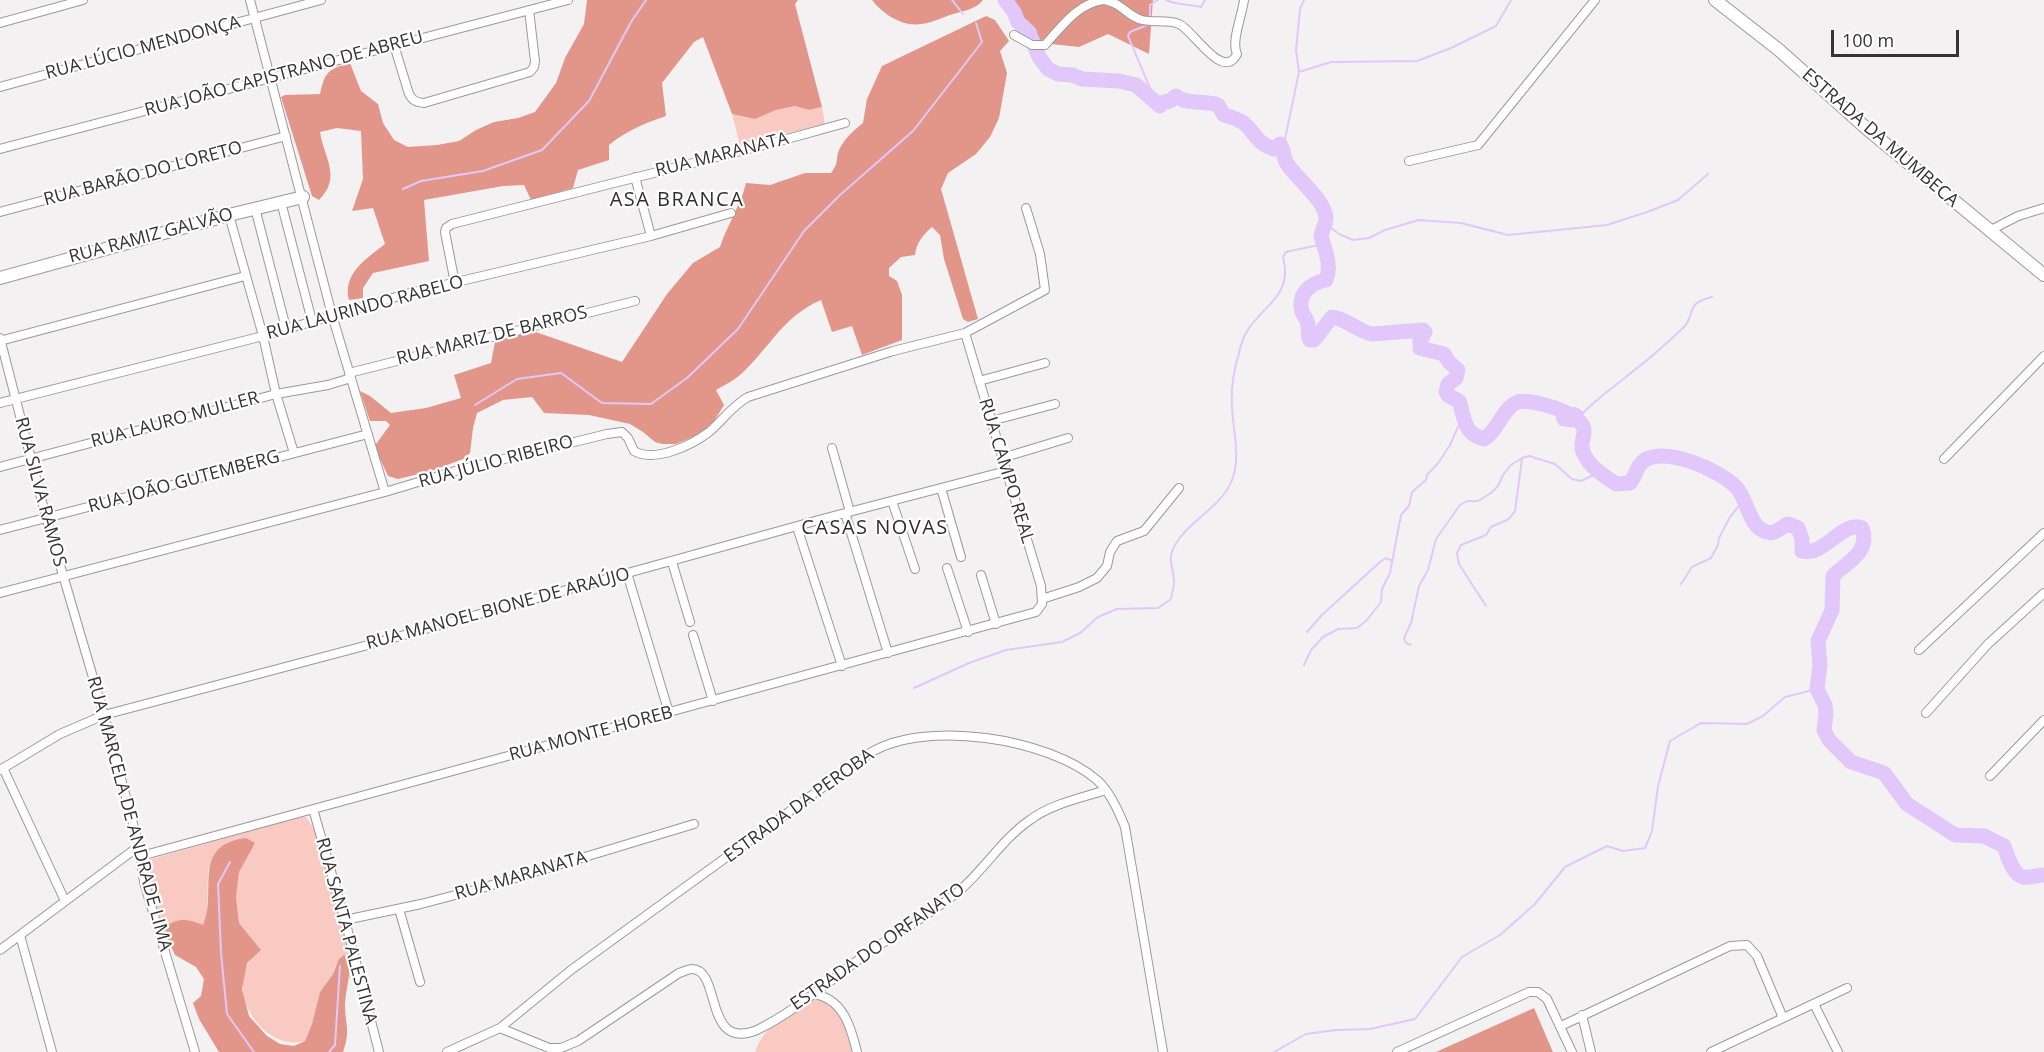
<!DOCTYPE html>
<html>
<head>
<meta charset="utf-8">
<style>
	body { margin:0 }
	#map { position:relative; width:2044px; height:1052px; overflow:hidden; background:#f4f1f2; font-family:"Open Sans",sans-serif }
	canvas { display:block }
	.scale { position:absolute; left:1831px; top:30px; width:128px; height:27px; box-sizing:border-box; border:3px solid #353334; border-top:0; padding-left:8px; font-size:18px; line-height:21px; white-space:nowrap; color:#353334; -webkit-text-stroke:4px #fff; paint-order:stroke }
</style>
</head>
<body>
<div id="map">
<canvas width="2044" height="1052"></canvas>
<div class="scale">100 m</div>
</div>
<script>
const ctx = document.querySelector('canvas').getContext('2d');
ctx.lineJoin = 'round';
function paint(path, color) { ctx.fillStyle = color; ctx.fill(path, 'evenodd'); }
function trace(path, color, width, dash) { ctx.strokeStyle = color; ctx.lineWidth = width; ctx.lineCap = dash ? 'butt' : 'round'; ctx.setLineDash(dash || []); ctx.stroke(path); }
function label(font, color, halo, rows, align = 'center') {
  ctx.font = font + ' "Open Sans",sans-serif'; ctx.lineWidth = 4.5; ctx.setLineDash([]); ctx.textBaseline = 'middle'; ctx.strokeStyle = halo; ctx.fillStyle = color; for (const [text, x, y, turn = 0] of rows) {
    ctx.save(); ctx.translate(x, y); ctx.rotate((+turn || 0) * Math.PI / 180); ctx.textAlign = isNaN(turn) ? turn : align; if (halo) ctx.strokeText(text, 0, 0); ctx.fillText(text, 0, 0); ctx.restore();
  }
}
const green = new Path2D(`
	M795 106 809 110 822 107 825 124 740 145 732 114 755 119 776 110Z
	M302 816 307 818 314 829 356 976 349 979 350 972 336 965 333 974 320 992 312 1024 305 1041C265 1052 228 996 248 963 251 958 257 954 261 950L239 923 236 897 239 872 208 869 207 916 203 925 173 922 163 928 146 874 145 861Z
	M814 999C840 1001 847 1030 852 1052H755C763 1027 791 1008 814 999Z`);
const forest = new Path2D(`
	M587 0H798L795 4 822 107 809 110 795 106 776 110 755 119 732 114 703 37 694 42 662 83 666 116C645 123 626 131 609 145V160L578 170 573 188 531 200 524 185 503 186 424 200 429 261 373 273 363 288V298L349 300C342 274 367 258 385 244L373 208 352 211 363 179 361 131 337 128 320 132C324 158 342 177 319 200L312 196 281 97 285 95 320 94C325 72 328 69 350 63L361 91 378 104 383 123 394 140 408 147 437 145 459 141 476 130 494 122 518 118 535 112 556 83 565 58 584 24Z
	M872 0H983C977 9 963 11 953 14 943 17 932 23 921 24 902 27 883 14 872 0Z
	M1001 0H1153L1149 54 1108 34 1079 47 1042 43Z
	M986 16 995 20 1009 41 1000 51 1007 73 999 118 990 137 976 154 948 173 941 189 978 319 968 322 963 319 944 259 940 235 932 227C923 235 916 243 915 255L901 257 889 268V276L897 281 902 295V340L862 355 852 326 832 332 821 300C782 317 770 348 740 375 733 381 724 385 716 390L724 405 711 426 695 436 676 444H662L655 442 643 432 630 424 589 415 544 413 532 397 503 400 477 413 473 428 470 453 463 459 431 471 398 479 388 476 376 450V444L390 425 386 421H370L360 391 370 396 391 413 426 408 461 398 454 375 491 363 495 342 533 331 622 362 667 294 693 263 720 247C727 225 741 205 746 183L770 185 805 173H831C840 161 835 161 839 150 844 139 854 130 863 123L867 99 882 66Z
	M246 838 255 843 239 872 236 897 239 923 261 950 247 963 242 989 249 1016 267 1036 280 1044 294 1046 305 1041 312 1024 320 992 333 974 339 959 344 955 349 960C351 975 346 988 345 1004 345 1025 351 1030 343 1052H219L199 1019 193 1003 201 996 204 979 196 967 175 955 163 928C179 917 186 919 203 925 218 892 190 845 246 838Z
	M1534 1008 1553 1052H1436Z`);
const water = new Path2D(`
	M1568 407H1576L1584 412 1582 425 1578 428 1560 426 1556 420V415Z`);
const stream = new Path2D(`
	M952 0 963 14
	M1166 0C1176 5 1189 4 1201 7L1205 0
	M1150 17V5L1158 0
	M1147 25 1130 32 1128 36 1156 102
	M1299 72 1331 62 1417 61 1451 48 1496 26 1511 0
	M1281 146 1285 139 1299 72 1296 50 1300 9 1304 0
	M403 189 421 181 483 171 542 150 589 101 631 22 646 0
	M1325 223 1339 234 1353 240 1369 238 1385 230 1419 220 1461 223 1508 235 1607 225 1647 212 1678 200 1708 174
	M475 405 517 379 561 373 602 403 651 404 687 378 738 329 804 231 840 195 913 131 982 42 976 23
	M1583 413C1600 396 1619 383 1637 368 1653 356 1668 342 1683 328 1697 315 1683 304 1712 297
	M1681 584 1692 567 1711 558 1718 545 1719 538 1730 517 1744 500
	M1486 606 1459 564 1457 553 1461 545 1486 535 1491 527 1509 519 1515 511 1522 459
	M1307 632 1322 615 1380 562 1386 558 1392 561
	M1411 645 1406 643 1404 638 1411 623 1419 586 1428 570 1436 539 1460 505 1467 501H1478L1491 493 1498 486 1503 475 1511 465 1522 458 1529 456 1555 464 1572 479 1581 481 1600 472
	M1304 665 1311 650 1323 637 1338 629 1357 628 1366 621 1381 602 1382 589 1390 573 1401 515 1409 506 1412 492 1426 480 1427 475 1439 462 1450 445 1462 418
	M914 688 969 663 1006 650 1062 642 1080 633 1098 617 1117 609 1158 608 1171 599C1172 593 1174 587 1174 581 1174 567 1166 561 1175 545 1189 520 1221 508 1232 480 1241 458 1233 430 1232 407 1231 390 1233 373 1238 357 1240 350 1241 342 1245 335 1258 307 1294 299 1283 257L1286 252 1323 244
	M230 862 218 884 221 953 227 1014 254 1052
	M329 1052 335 1045 340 966
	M1274 1052 1306 1034 1336 1030 1370 1029 1415 1019 1462 957 1500 935 1535 904 1565 867 1607 846 1623 851 1645 848 1652 831 1658 786 1670 741 1701 723 1747 724 1763 716 1785 697 1817 689`);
const river = new Path2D(`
	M1005 0 1014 12 1018 22 1029 32 1039 57 1048 69 1058 74 1072 75 1082 79 1119 81 1136 85 1160 106 1164 102 1170 101 1176 96C1187 105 1205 100 1218 105L1224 115C1232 117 1242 120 1247 126 1258 138 1258 143 1274 149L1280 144C1284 150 1283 156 1286 162 1295 178 1325 199 1326 218 1326 224 1322 230 1321 236 1325 250 1332 265 1326 280 1310 283 1297 294 1302 312 1303 315 1306 318 1307 321 1310 328 1306 333 1310 340H1314L1332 317C1347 319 1357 331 1372 334L1423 330 1425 332 1420 341V348L1444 354 1449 362 1458 370 1456 378 1448 384 1446 392 1449 396 1459 401C1465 417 1463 434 1484 439 1498 431 1503 407 1518 402 1532 398 1581 413 1584 429 1585 438 1578 445 1585 456 1591 468 1605 476 1616 484L1630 483C1636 476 1637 464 1645 460 1668 447 1719 470 1736 487 1748 499 1748 527 1767 532 1775 535 1781 527 1788 524L1798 528 1802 539V551C1825 556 1843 520 1862 528 1871 553 1846 562 1833 576L1832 610 1818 641 1820 665 1817 689 1825 705 1826 714 1824 730 1829 740 1851 762 1884 773 1907 804 1955 835 1984 836 2004 846C2008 856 2012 874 2023 877 2029 878 2038 875 2044 875`);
const street = new Path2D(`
	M250 0 332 315 385 492
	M1104 0C1122 3 1127 16 1142 20 1154 23 1167 19 1179 24 1193 30 1223 82 1237 54 1231 41 1242 16 1244 0
	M0 23 83 0
	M1014 35 1032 45H1045C1062 26 1077 4 1103 0
	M394 45 409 94C413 101 416 102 424 103L530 72 534 67 535 61 529 10
	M0 87 321 0
	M0 149 568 0
	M1409 161 1478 145 1595 0
	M635 177 651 236
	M281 202 312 321
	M255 208 286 328
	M0 212 286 136
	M229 215 263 336 276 394 294 453
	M1989 231 2018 216 2044 208
	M455 283 445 232 446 228 452 224 776 142 845 123
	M0 338 46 517 104 715 139 846 144 882 195 1052
	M0 341 245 276
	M349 373 635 301
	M979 381 1045 363
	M0 403 263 336 406 294 651 236 731 213
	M991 421 1055 404
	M832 448 850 512
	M1002 458 1068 438
	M1944 459 2044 356
	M0 467 276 394 328 385 351 378
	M941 488 961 557
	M892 501 915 569
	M845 513 888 653
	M797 527 842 666
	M0 530 368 434
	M672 562 690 622
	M947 568 968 632
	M627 573 669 713
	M981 575 996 624
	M0 593 385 492 455 471 607 434 622 432 628 438 634 451C655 463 692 445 709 432 723 420 732 406 748 397L893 351 965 333 1045 290 1040 254 1026 208
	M1042 599 1079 587 1097 578 1107 566 1110 552 1117 541 1144 531 1179 488
	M693 635 713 701
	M1919 650 2044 533
	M1926 713 1988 644 2044 593
	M3 768 65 901
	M0 770 60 734 104 715 368 645 826 518 1006 471
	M1990 776 2044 720
	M313 809 345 920 379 1052
	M141 856 1036 612 1042 604 1041 586 965 333
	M399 909 420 982
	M345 920 421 904 482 888 694 824
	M20 935 52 1052
	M0 950 139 846
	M813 994C843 998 851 1027 857 1052
	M1814 1004 1838 1052
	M1582 1015 1591 1052
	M1561 1026 1730 946 1747 945 1757 956 1783 1018
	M500 1028 549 1048H561L578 1041 679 973C683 972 688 969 692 969 722 969 703 1052 757 1030 796 1011 830 980 865 955 896 933 930 915 959 891 984 870 1002 839 1030 820 1051 804 1081 798 1106 790
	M447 1052 500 1028 571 970 870 753C925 719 1048 738 1097 780 1110 792 1118 810 1125 827L1163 1052
	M1397 1052 1529 992H1538L1547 999 1572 1052
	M1711 1052 1847 988`);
const secondary = new Path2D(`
	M1715 0 1779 50 1866 128 2044 275
	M0 278 229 215 303 197`);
const streetNames = [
	["RUA LÚCIO MENDONÇA",143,48,-15],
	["RUA JOÃO CAPISTRANO DE ABREU",284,74,-15],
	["ESTRADA DA MUMBECA",1880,138,41],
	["RUA MARANATA",722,155,-14],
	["RUA BARÃO DO LORETO",143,174,-15],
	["RUA RAMIZ GALVÃO",151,236,-15],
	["RUA LAURINDO RABELO",365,308,-15],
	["RUA MARIZ DE BARROS",492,336,-14],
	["RUA LAURO MULLER",175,420,-15],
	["RUA JÚLIO RIBEIRO",496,462,-15],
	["RUA CAMPO REAL",1006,471,73],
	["RUA JOÃO GUTEMBERG",184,482,-15],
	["RUA SILVA RAMOS",40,492,75],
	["RUA MANOEL BIONE DE ARAÚJO",498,609,-15],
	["RUA MONTE HOREB",591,734,-15],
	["ESTRADA DA PEROBA",799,806,-36],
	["RUA MARCELA DE ANDRADE LIMA",129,814,75],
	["RUA MARANATA",521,876,-16],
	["RUA SANTA PALESTINA",346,931,75],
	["ESTRADA DO ORFANATO",878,947,-35]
];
const neighbourhoodNames = [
	["ASA BRANCA",677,200],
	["CASAS NOVAS",875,528]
];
paint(green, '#f9cac2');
paint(forest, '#e29689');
paint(water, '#e1c7fa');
trace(stream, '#e1c7fa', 2);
trace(river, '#e1c7fa', 15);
trace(street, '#9c989a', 10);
trace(secondary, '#9c989a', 14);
trace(street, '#fff', 8);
trace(secondary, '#fff', 12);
label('18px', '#353334', '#fff', streetNames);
ctx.letterSpacing = '1.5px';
label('20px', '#312e2f', '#fff', neighbourhoodNames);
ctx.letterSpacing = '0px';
</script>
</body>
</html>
